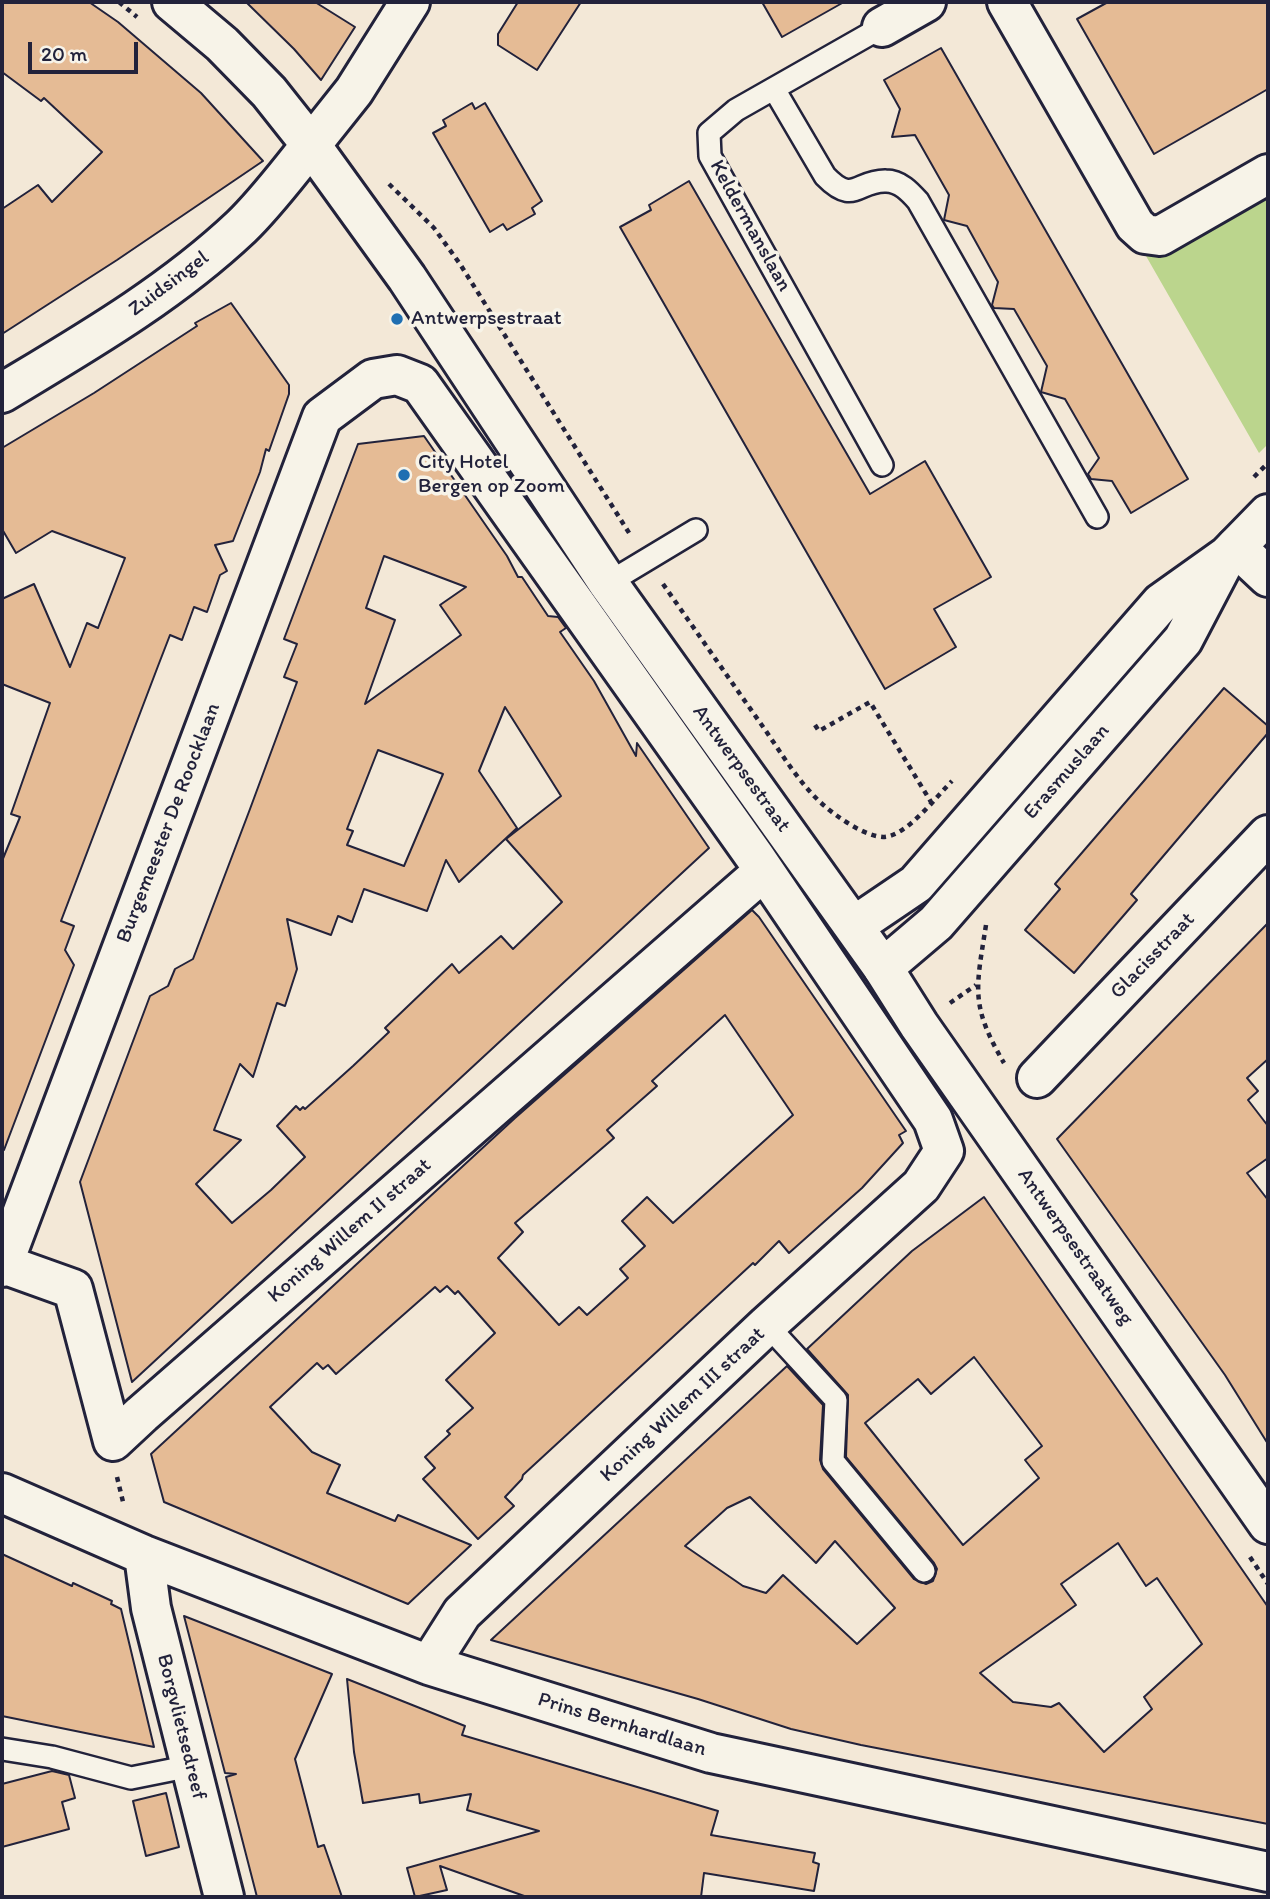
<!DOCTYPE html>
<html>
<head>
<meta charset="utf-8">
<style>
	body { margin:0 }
	#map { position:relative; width:1270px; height:1899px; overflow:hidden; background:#f3e8d7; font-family:Itim,sans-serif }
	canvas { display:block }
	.frame { position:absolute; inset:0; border:4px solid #22223b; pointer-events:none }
	.scale { position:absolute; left:28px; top:42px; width:110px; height:32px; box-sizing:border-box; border:4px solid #22223b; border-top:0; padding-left:9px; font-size:21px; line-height:24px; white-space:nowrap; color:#22223b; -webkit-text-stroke:5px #f7f3e8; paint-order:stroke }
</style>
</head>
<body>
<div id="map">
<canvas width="1270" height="1899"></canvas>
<div class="frame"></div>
<div class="scale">20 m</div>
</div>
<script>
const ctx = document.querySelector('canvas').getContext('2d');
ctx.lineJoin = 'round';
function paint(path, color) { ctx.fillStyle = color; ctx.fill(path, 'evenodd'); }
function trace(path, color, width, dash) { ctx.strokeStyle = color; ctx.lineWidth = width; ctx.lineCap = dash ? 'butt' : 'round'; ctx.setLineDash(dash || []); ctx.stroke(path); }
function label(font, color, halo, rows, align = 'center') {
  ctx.font = font + ' Itim,sans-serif'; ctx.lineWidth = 7; ctx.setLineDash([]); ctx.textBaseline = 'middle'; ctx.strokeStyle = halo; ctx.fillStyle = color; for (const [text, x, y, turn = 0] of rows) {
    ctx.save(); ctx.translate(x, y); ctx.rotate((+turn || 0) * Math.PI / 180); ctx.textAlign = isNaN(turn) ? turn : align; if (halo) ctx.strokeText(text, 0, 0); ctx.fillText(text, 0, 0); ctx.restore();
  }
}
const green = new Path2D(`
	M1268 188V444L1259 453 1146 256 1161 251Z`);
const building = new Path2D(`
	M2 2H89L118 22 201 93 263 161 117 260 2 334V209L38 185 52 202 102 152 44 98 41 101 2 72Z
	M246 2H315L355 27 321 80 294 49Z
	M518 2H581L537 70 498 45V34Z
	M762 2H844L782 37Z
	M1108 2H1268V89L1154 154 1077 19Z
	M941 48 1188 479 1131 513 1112 481 1091 479 1088 474 1099 458 1065 399 1041 392 1047 366 1014 309 994 308 992 305 998 282 967 226 944 220 949 195 915 135 892 137 900 109 884 80Z
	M472 103 475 109 485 103 542 201 532 208 535 214 507 230 503 224 490 232 433 133 446 126 443 120Z
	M689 181 870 494 925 461 991 577 934 609 956 647 885 689 620 227 651 210 649 205Z
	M231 303 289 385V394L269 451 266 449 260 472 233 541 215 545 227 571 220 575 207 612 194 607 182 640 170 635 158 666 61 921 74 926 65 950 74 965 4 1150 2 1149V861L20 817 11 814 50 703 2 684V599L34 584 70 667 87 623 98 628 125 558 52 531 16 553 2 529V448L94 393 197 326 195 323Z
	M424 436 507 556 518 577H522L548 616 558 617 566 628 560 632 594 681 636 756 637 743 709 848 132 1382 80 1182 150 996 168 986 175 969 193 959 250 809 297 682 284 677 297 644 284 639 358 444ZM384 556 466 587 440 605 461 635 365 704 395 620 366 608ZM505 707 561 796 506 839 562 902 513 949 501 936 459 973 452 964 385 1028 389 1032 353 1066 305 1109 303 1107 300 1110 296 1106 277 1126 305 1157 271 1190 232 1223 196 1184 241 1140 214 1130 240 1064 253 1077 277 1003 285 1006 297 969 287 919 331 935 338 916 352 922 364 889 427 911 446 860 459 882 517 828 479 771ZM378 750 443 774 404 866 347 845 353 831 347 829Z
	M1224 688 1268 726V733L1131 894 1137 900 1074 973 1025 930 1060 889 1055 884Z
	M752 910 759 917 906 1131 899 1135 903 1143 862 1188 789 1253 779 1241 755 1265 753 1263 726 1288 523 1475 522 1479 505 1497 514 1506 478 1539 423 1479 435 1468 425 1457 450 1434 447 1431 473 1408 446 1380 495 1333 458 1291 455 1294 447 1286 440 1292 435 1287 336 1374 328 1365 323 1369 317 1363 270 1407 312 1452 340 1465 327 1493 395 1521 398 1515 471 1545 408 1604 164 1502 151 1454 515 1118ZM725 1015 793 1115 673 1223 647 1197 622 1221 645 1246 620 1269 628 1278 587 1315 579 1307 559 1325 498 1258 523 1232 515 1223 614 1138 607 1130 657 1086 652 1081Z
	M1268 923V1059L1247 1078 1258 1091 1248 1100 1268 1126V1158L1247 1173 1268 1200V1444L1225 1375 1057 1139Z
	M984 1197 1268 1607V1824L861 1745 791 1729 698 1699 491 1640 787 1366 823 1405 820 1460 823 1469 914 1579 926 1584 933 1581 937 1569 934 1563 846 1457 848 1395 807 1349 912 1251ZM974 1357 1042 1446 1025 1460 1039 1478 963 1545 865 1423 918 1379 931 1394ZM750 1497 816 1563 835 1541 895 1608 857 1644 783 1575 766 1593 743 1586 685 1546 727 1508ZM1118 1543 1146 1586 1157 1578 1202 1644 1144 1697 1152 1709 1104 1752 1059 1703 1051 1707 1013 1702 980 1673 1076 1605 1061 1584Z
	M2 1554 72 1586 73 1583 112 1601 111 1604 121 1609 154 1747 2 1716Z
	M184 1616 332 1674 295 1759 318 1847 324 1845 342 1897H257L226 1777 236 1774 225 1773Z
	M347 1679 465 1726 462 1735 718 1811 711 1835 815 1853 813 1862 819 1864 814 1891 704 1873 701 1897H527L440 1866 447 1890 415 1897 407 1868 539 1831 467 1810 471 1794 420 1803 419 1794 363 1803 354 1752Z
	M52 1771 69 1775 75 1798 62 1802 69 1829 2 1847V1784Z
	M166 1793 179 1847 146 1856 133 1801Z`);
const path = new Path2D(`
	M119 2 137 17
	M389 184 434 228 460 264 631 536
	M1254 477 1268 463
	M663 584C696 631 728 677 761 724 781 752 800 786 827 808 840 819 865 836 883 837 906 837 936 797 952 781
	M815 725 819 731 870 702 931 802
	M986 925C976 989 970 1005 1004 1063
	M950 1003 976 985
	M117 1477 124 1506
	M1250 1557 1268 1584`);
const service = new Path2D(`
	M774 89 825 176C854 206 857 180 886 181 900 181 910 192 918 201L1097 517
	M882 465 710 156 709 133 736 110 882 27
	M608 583 696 530
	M767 1325 836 1400 833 1461 924 1571
	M2 1749 52 1757 131 1778 191 1766`);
const minor = new Path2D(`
	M1007 2 1135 225 1145 234 1160 236 1268 174
	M882 27 926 2
	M311 145 354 91 410 2
	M1236 547 1268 577
	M1037 1078 1268 835
	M3 1264 73 1289 113 1441 142 1414 764 871
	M2 1267 322 417 373 379 397 375 420 384 755 857 933 1120 944 1151 921 1186 767 1325 462 1613 429 1665
	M2 1493 144 1555 429 1665 711 1753 1268 1872
	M144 1555 151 1608 224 1897`);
const tertiary = new Path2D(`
	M2 393C85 343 170 294 241 227 266 203 288 173 311 145
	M883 968 919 1025 1268 1524`);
const secondary = new Path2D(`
	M172 2 222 44 269 92 311 145 407 278 608 583 883 968 936 923 1183 640 1227 556
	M854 926 916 884 1161 603 1227 556 1268 514`);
const markers = [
	[397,319,7,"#1f6fb2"],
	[404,475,7,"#1f6fb2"]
];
const streetNames = [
	["Keldermanslaan",750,226,61],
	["Zuidsingel",169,284,-37],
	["Antwerpsestraat",741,769,54],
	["Erasmuslaan",1067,772,-49],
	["Burgemeester De Roocklaan",169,823,-69],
	["Glacisstraat",1153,956,-46],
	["Koning Willem II straat",350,1231,-41],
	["Antwerpsestraatweg",1075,1247,55],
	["Koning Willem III straat",683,1405,-43],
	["Prins Bernhardlaan",622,1725,17],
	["Borgvlietsedreef",181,1727,76]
];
const poiNames = [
	["Antwerpsestraat",411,319],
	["City Hotel",418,463],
	["Bergen op Zoom",418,487]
];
paint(green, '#bbd58d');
paint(building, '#e5bb95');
trace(building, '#22223b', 2);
trace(service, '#22223b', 26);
trace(minor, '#22223b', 44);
trace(tertiary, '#22223b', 44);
trace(secondary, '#22223b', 44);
trace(path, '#22223b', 4.5, [5, 5]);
trace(service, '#f7f3e8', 21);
trace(minor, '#f7f3e8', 38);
trace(tertiary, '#f7f3e8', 38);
trace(secondary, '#f7f3e8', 38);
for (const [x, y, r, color] of markers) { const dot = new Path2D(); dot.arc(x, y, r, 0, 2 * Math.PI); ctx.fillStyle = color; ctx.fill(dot); trace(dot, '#f7f3e8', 2.5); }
label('21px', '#22223b', '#f7f3e8', streetNames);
label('21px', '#22223b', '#f7f3e8', poiNames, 'left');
</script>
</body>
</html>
